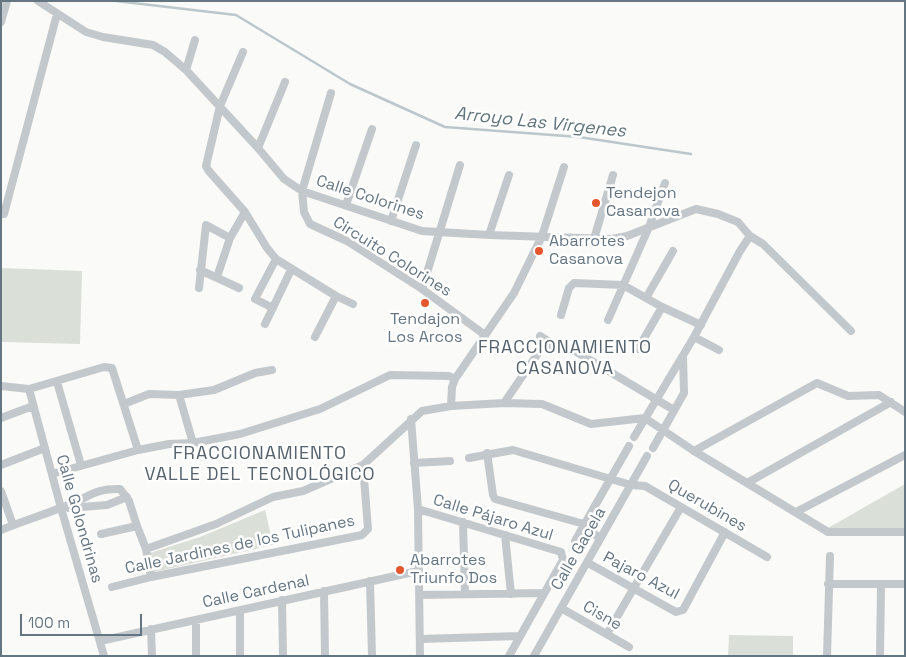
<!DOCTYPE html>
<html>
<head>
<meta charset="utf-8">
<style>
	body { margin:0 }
	#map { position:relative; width:906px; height:657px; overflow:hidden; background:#fafaf8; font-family:"Space Grotesk",sans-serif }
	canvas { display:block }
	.frame { position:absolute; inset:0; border:2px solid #657683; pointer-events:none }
	.scale { position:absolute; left:20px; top:614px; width:122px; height:22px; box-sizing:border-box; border:2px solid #657683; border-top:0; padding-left:6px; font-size:15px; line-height:18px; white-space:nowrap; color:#657683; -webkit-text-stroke:4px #fff; paint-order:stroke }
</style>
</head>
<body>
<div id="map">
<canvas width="906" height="657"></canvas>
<div class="frame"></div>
<div class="scale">100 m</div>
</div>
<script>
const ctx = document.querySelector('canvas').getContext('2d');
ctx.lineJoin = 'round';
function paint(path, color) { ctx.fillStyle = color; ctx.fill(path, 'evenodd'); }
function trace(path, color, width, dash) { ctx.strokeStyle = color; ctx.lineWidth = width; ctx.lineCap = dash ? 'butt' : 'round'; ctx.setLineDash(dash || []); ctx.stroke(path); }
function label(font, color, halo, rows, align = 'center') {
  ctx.font = font + ' "Space Grotesk",sans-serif'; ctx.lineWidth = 5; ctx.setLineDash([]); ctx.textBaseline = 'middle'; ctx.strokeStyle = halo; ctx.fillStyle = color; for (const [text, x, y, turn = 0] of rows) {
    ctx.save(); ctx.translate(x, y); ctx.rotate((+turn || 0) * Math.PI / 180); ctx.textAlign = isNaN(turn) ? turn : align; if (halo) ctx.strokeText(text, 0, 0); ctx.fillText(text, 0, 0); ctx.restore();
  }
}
const green = new Path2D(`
	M1 268 82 271 80 344 1 342Z
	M905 484V528H828Z
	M265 510 273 545 154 572 150 553 200 537Z
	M729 635 793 636V656H728Z`);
const stream = new Path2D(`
	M116 1 236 15 350 84 445 127 579 137 691 154`);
const minor = new Path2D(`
	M38 1 86 32 103 37 153 45 165 52 186 70 258 148 284 179 302 191 422 231 489 235 612 239 627 236 696 209 718 214 738 222 750 236 763 244 851 331
	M1 22 7 1
	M243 52 220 106 206 166 208 170 245 212 267 248 276 259 336 296 353 304
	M186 70 195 40
	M331 93 302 191 304 212 310 224 347 241 422 289 485 335
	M258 148 285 82
	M346 205 372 129
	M1 214H4L57 14
	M391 221 416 145
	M489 235 509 175
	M594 239 613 175
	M200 270 239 288
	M217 277 230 238 245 212
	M199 288 206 225 230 238
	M422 289 460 165
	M646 298 673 251
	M273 308 255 299 276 259
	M561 315 569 288 574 283 623 285 662 307 701 325
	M608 320 649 227 665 183
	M265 324 291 270
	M540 336 553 344 575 351 674 410
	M315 337 336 296
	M694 337 719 350
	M638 349 662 307
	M57 382 81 465
	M1 386 29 389 104 367 112 368 138 450
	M29 389 61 508 104 656
	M179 395 193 443
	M504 403 543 346 553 344
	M124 404 149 394 179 395 214 390 255 373 272 370
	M451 406 452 387 455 379 514 293 542 236 564 167
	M1 418 33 406
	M411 419 418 509 420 656
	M634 437 694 337 740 251 750 236
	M653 448 684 393 683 356
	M694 451 817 383 848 396 879 395 905 412
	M487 453 493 495 495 499 584 524 600 539
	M469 458 513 450 631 485 645 486 767 557
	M414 463 450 461
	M1 465 45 448
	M52 474 138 450 169 444 193 443 240 434 320 409 390 375 449 376 455 379
	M747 483 891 402
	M1 491 13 525
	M69 508 107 505 127 497
	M418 509 561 552 563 560 509 656
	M796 512 905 455
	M463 522 465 594
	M1 530C23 521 46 514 68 505 89 497 96 488 120 489L129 501 137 526 146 549 151 577
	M101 534 137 526
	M505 535 511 594
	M575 541 629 446
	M146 549 216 524 273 497 303 491 363 465 422 411 451 406 504 403 542 404 591 424 645 418 694 451 828 532H905
	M588 563 676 612 683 610 725 532
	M370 581 372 656
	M828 584H905
	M112 587 151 577 362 535 368 529 363 465
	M324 591 325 656
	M419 595 544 593
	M282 600 283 656
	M561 608 629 647
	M240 611V656
	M196 620V656
	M151 629 152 656
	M607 634 681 507
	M420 639 519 636
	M100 641 418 571
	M534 656 647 456
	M827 656 830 556
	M880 656 881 584`);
const markers = [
	[596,203,5,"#e4572e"],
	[539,251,5,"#e4572e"],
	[425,303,5,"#e4572e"],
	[400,570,5,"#e4572e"]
];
const poiNames = [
	["Tendejon",606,194],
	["Casanova",606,212],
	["Abarrotes",549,242],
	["Casanova",549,260],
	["Tendajon",425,320,"center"],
	["Los Arcos",425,338,"center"],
	["Abarrotes",410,561],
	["Triunfo Dos",410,579]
];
const streetNames = [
	["Calle Colorines",370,198,18],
	["Circuito Colorines",392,257,32],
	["Querubines",707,506,30],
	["Calle Pájaro Azul",493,518,17],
	["Calle Golondrinas",79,519,74],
	["Calle Jardines de los Tulipanes",240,545,-12],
	["Calle Gacela",579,549,-60],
	["Pajaro Azul",641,576,28],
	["Calle Cardenal",256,592,-12],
	["Cisne",602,616,30]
];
const waterNames = [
	["Arroyo Las Virgenes",540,123,6]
];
const neighbourhoodNames = [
	["FRACCIONAMIENTO",565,348],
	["CASANOVA",565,369],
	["FRACCIONAMIENTO",260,454],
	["VALLE DEL TECNOLÓGICO",260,475]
];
paint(green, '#dadfd7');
trace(stream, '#bbc7cb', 2.5);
trace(minor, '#c3c8cc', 8);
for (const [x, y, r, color] of markers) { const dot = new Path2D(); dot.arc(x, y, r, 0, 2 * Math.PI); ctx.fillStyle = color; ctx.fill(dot); trace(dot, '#fff', 2); }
label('16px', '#657683', '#fff', poiNames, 'left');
label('16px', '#657683', '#fff', streetNames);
label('italic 18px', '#60757c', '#fff', waterNames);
ctx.letterSpacing = '1px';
label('18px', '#57646e', '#fff', neighbourhoodNames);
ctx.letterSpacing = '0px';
</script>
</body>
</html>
